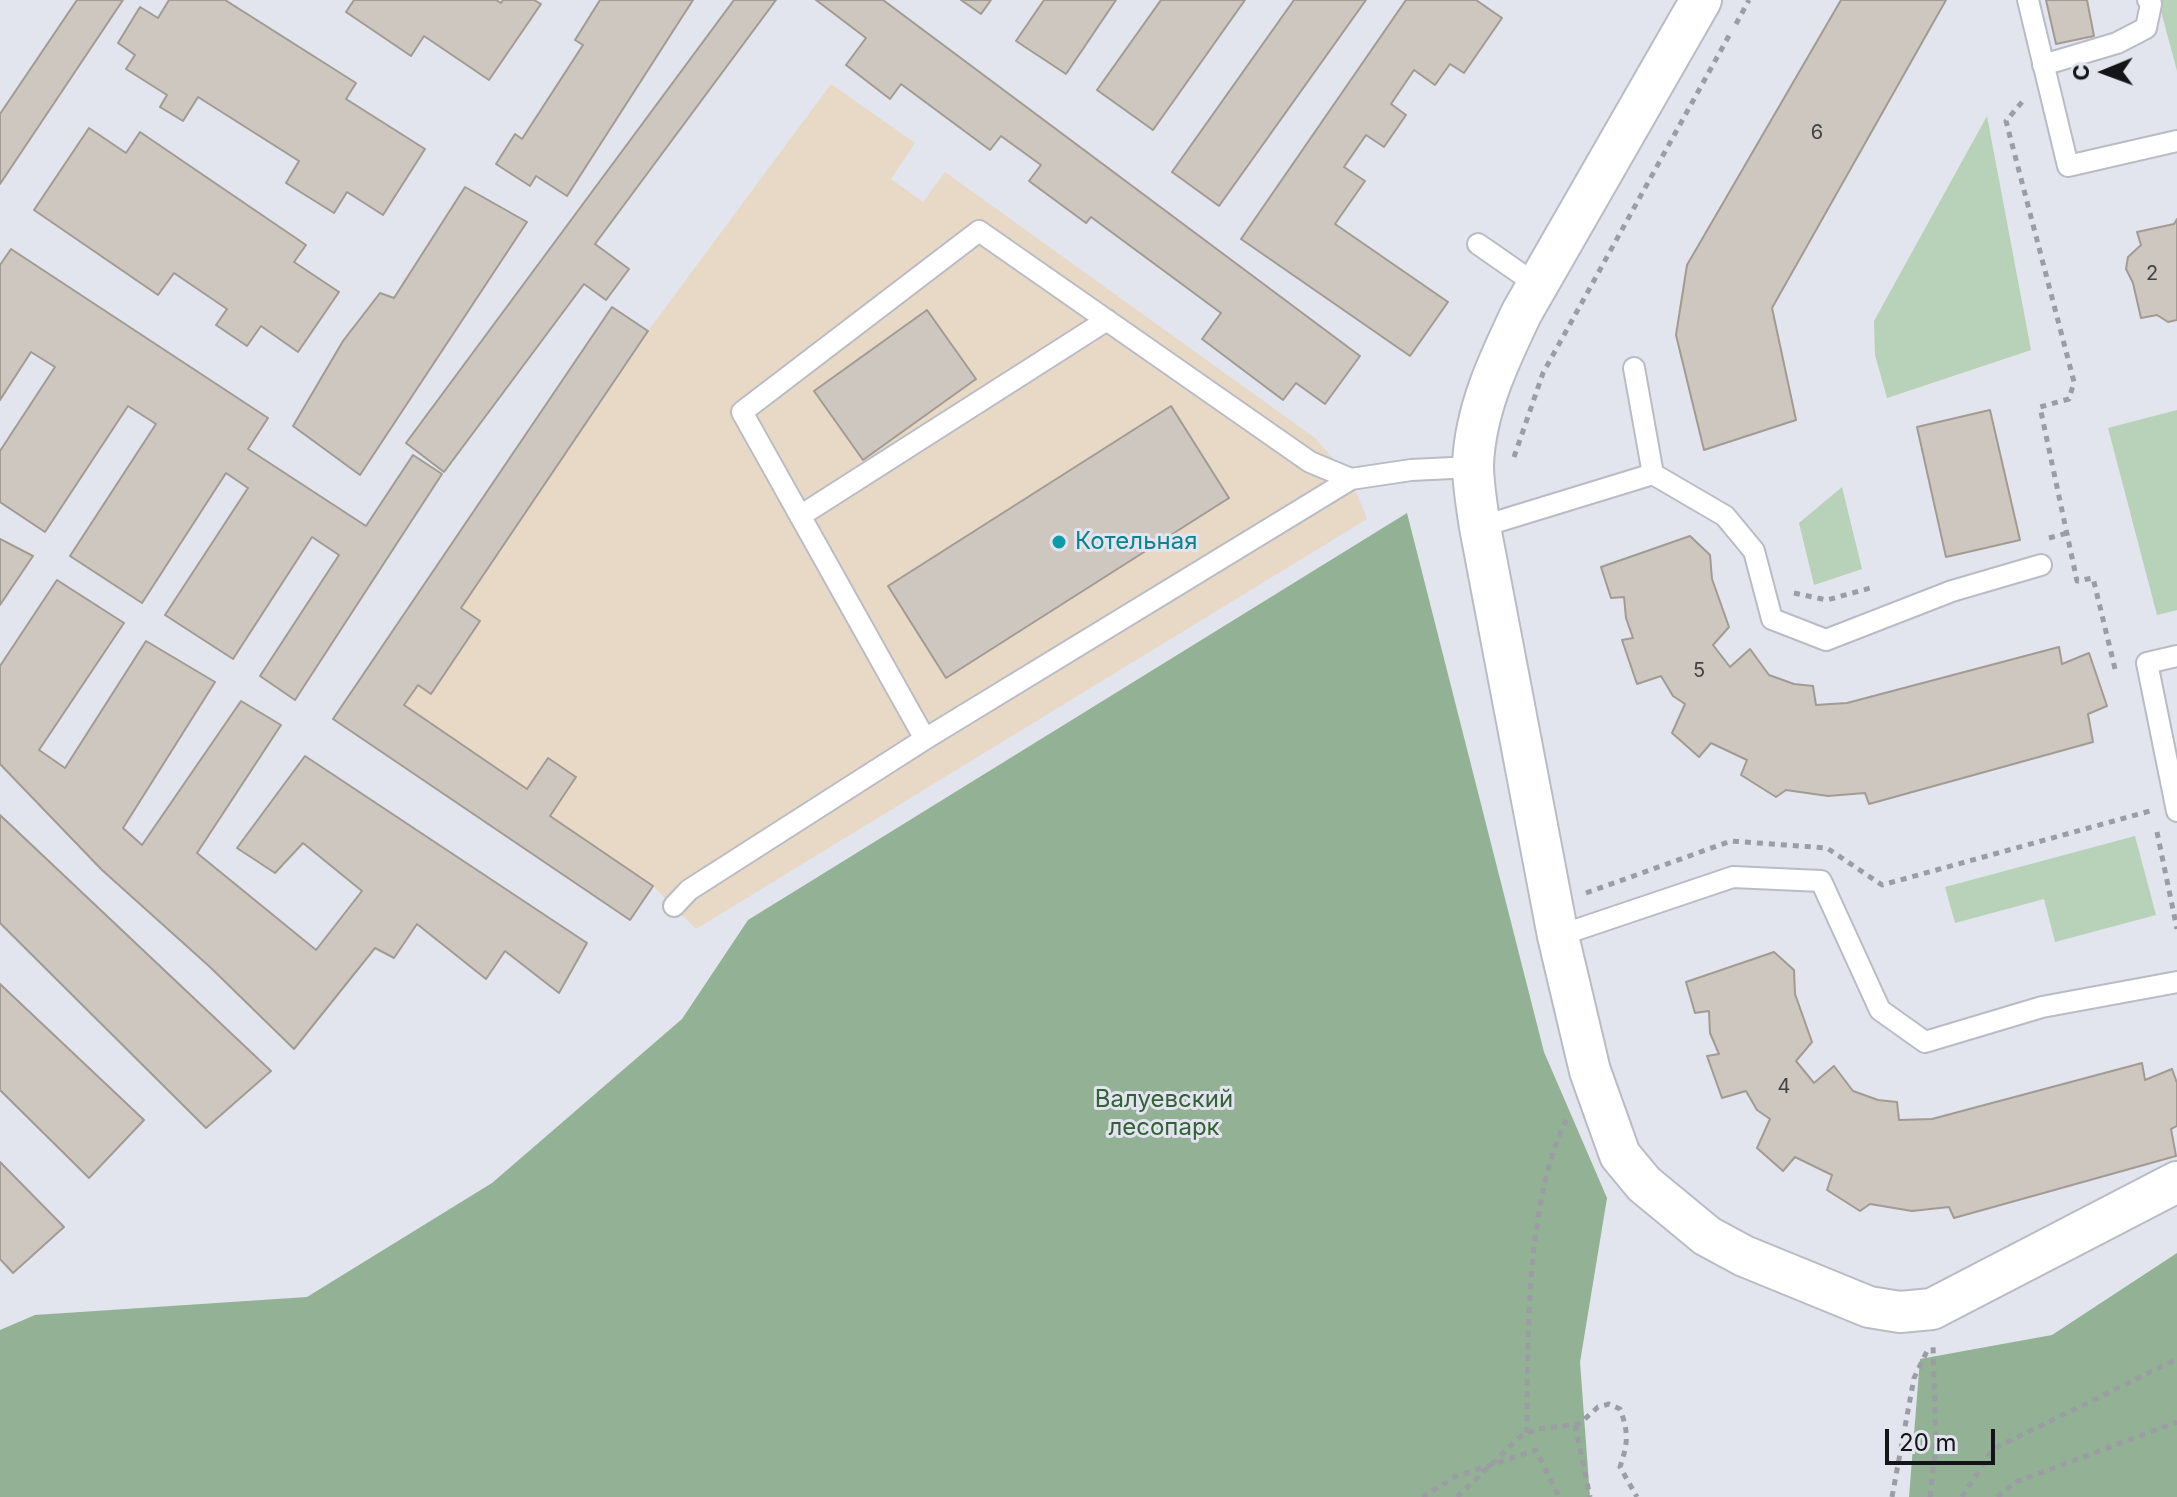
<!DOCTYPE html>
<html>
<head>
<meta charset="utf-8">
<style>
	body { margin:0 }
	#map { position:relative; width:2177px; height:1497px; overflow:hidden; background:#e2e4ee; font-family:Inter,sans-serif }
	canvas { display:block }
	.north { position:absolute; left:2065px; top:32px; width:80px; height:80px; -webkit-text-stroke:6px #e2e4ee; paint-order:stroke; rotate:269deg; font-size:22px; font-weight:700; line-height:32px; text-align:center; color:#141518 }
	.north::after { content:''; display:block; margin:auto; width:28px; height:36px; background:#141518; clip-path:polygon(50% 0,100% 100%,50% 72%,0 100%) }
	.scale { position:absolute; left:1885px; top:1429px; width:110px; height:36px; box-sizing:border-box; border:4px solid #141518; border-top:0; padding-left:10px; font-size:24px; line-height:28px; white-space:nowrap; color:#141518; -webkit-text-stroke:6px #e2e4ee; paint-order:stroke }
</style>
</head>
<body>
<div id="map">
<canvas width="2177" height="1497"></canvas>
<div class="north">С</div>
<div class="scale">20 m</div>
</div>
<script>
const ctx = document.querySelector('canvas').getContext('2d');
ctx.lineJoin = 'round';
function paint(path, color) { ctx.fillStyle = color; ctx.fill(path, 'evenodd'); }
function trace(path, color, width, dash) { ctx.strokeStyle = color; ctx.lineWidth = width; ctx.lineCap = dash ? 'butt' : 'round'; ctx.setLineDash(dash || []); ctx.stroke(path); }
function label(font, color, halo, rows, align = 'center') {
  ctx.font = font + ' Inter,sans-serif'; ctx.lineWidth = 6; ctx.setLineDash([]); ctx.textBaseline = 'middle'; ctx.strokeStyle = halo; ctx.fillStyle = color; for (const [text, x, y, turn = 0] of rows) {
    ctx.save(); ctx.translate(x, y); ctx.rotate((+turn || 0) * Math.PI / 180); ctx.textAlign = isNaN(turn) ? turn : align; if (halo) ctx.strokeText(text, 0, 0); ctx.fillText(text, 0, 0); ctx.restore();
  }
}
const industrial = new Path2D(`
	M831 84 915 143 891 179 923 202 945 172 1315 438 1351 479 1367 519 696 929 653 886 550 816 576 777 548 758 527 789 404 705 461 608 648 331Z`);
const green = new Path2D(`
	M2158 0H2177V71Z
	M1987 116 2031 350 1887 398 1875 355 1874 321Z
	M2177 410V610L2157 615 2108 428Z
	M1842 487 1862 569 1814 585 1799 523Z
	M2135 836 2156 915 2055 942 2044 899 1955 923 1945 887Z`);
const forest = new Path2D(`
	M1407 513 1544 1052 1607 1198 1580 1362 1590 1497H0V1330L35 1315 307 1297 492 1183 682 1019 748 920Z
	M2177 1253V1497H1909L1920 1359 2052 1335Z`);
const building = new Path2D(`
	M77 0H123L0 184V114Z
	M169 0H225L356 83 346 99 425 149 383 215 347 192 334 213 286 183 299 161 198 97 183 121 160 107 167 95 126 69 135 55 118 43 140 7 158 18Z
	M354 0H496L501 3 503 0H534L541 4 489 80 424 36 411 56 346 12Z
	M600 0H693L567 196 536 176 530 186 496 164 515 134 522 139 583 45 575 40Z
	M734 0H776L595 244 629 269 606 300 584 284 444 472 406 443Z
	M816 0H883L1360 356 1325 404 1296 383 1283 400 1202 339 1221 313 1091 217 1086 223 1029 181 1041 165 1001 136 990 150 901 84 890 99 846 65 866 38Z
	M961 0H991L981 14Z
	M1044 0H1116L1066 74 1016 41Z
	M1161 0H1245L1153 130 1097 90Z
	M1294 0H1366L1219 206 1172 172Z
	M1406 0H1476L1502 18 1464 73 1450 64 1435 85 1414 70 1391 104 1406 115 1384 147 1366 135 1344 167 1365 181 1335 224 1448 302 1410 356 1241 239Z
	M1841 0H1946L1772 308 1796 420 1704 450 1676 335 1687 265Z
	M2046 0H2087L2094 36 2056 44Z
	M89 128 126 153 140 132 306 245 294 262 339 292 298 352 261 326 247 346 216 325 227 309 174 273 158 295 34 210Z
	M465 187 527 222 360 475 293 426 343 341 380 293 394 298Z
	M2177 219V320L2168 322 2157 315 2141 318 2133 283 2126 269 2128 257 2141 245 2137 232 2174 224Z
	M11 249 268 418 248 449 366 526 413 455 442 474 295 700 260 676 339 555 312 537 233 659 165 615 248 488 226 473 142 603 70 556 156 424 128 406 45 532 0 502V451L55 367 31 352 0 400V265Z
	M612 307 648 331 461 608 480 621 431 694 418 685 404 705 527 789 548 758 576 777 550 816 653 886 630 920 333 719Z
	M927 310 976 379 863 460 814 391Z
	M1171 406 1229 498 946 678 888 586Z
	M1990 410 2020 540 1946 557 1917 427Z
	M1690 536 1710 555 1712 579 1729 627 1713 645 1730 667 1750 649 1769 675 1794 684 1813 686 1816 705 1847 703 2059 647 2062 664 2089 653 2107 706 2088 714 2093 742 1869 804 1865 793 1828 796 1786 790 1776 797 1741 775 1747 760 1711 743 1699 757 1672 733 1685 704 1673 696 1661 676 1637 684 1622 640 1633 638 1626 618 1624 597 1611 598 1601 567Z
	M0 539 33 556 0 605Z
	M57 580 124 623 39 750 65 768 146 641 215 682 123 828 142 845 241 701 281 725 197 853 316 950 362 891 303 843 275 873 237 848 305 756 587 943 559 993 505 951 486 979 417 924 394 958 375 948 294 1049 210 967 102 870 0 764V666Z
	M0 815 271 1071 206 1128 0 923Z
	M1774 952 1794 970 1795 994 1812 1042 1796 1061 1814 1083 1834 1066 1853 1091 1878 1100 1897 1102 1899 1120 1932 1119 2142 1063 2145 1080 2172 1069 2177 1083V1126L2171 1129 2176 1156 1954 1218 1949 1207 1912 1211 1870 1204 1860 1211 1827 1190 1832 1175 1795 1157 1783 1171 1757 1148 1770 1119 1757 1110 1746 1091 1722 1098 1707 1056 1719 1054 1710 1033 1709 1011 1695 1013 1686 982Z
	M0 984 144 1120 89 1178 0 1090Z
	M0 1162 64 1227 13 1273 0 1259Z`);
const path = new Path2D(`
	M1736 24 1749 0
	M2022 102 2006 121 2074 382 2069 399 2040 407 2077 581 2093 578 2116 673
	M1514 457 1543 373 1731 32
	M2049 538 2067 533
	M1794 593 1827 600 1874 587
	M2157 832 2177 929
	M1586 893 1731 841 1827 848 1882 885 2150 811
	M1575 1425 1590 1497
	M1527 1433C1528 1340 1525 1202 1567 1119
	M1422 1497 1455 1477 1536 1450 1559 1497
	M1457 1497 1521 1436 1537 1429 1579 1424 1598 1407 1609 1404 1620 1409C1629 1433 1628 1443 1620 1467L1637 1497
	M1892 1497 1914 1378 1929 1347
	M1930 1497 1936 1444 1933 1346
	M1962 1497 1993 1449 2177 1359
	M1997 1497 2016 1482 2177 1422`);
const service = new Path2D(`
	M2028 0 2068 166 2177 141
	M2043 65 2117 43 2146 28 2151 4 2148 0
	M1478 244 1537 285
	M1634 368 1653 474
	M800 516 1107 320
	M1480 527 1653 474 1725 516 1754 551 1772 619 1826 640 1952 591 2041 565
	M2177 656 2147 663 2177 811
	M925 739 742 412 979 231 1310 462 1351 479
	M674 906 689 890 925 739 1351 479 1411 470 1473 467
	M1558 936 1733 877 1821 881 1880 1010 1925 1042 2042 1007 2177 982`);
const minor = new Path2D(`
	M1701 0 1522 312C1499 360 1475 410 1473 465 1473 485 1477 507 1480 527L1558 936 1590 1071 1620 1155 1644 1184 1707 1236 1744 1256 1869 1307 1900 1312 1932 1309 2177 1182`);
const markers = [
	[1059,542,8,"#0f9aa8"]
];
const numberNames = [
	["6",1817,133],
	["2",2152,274],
	["5",1699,671],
	["4",1784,1087]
];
const cultureNames = [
	["Котельная",1075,542]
];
const parkNames = [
	["Валуевский",1164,1100],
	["лесопарк",1164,1128]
];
paint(industrial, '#e8d8c6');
paint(green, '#b7d2b8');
paint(forest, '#93b195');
paint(building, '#cdc7bf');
trace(building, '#a19b93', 2);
trace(service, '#b9bbc5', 24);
trace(minor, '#b9bbc5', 44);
trace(path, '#9b9ca4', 5, [6, 6]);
trace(service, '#fff', 20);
trace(minor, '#fff', 40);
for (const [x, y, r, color] of markers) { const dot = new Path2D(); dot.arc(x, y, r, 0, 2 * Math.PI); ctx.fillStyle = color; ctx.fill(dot); trace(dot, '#e2e4ee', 3); }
label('20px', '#424242', null, numberNames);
label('24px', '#0d838f', '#e2e4ee', cultureNames, 'left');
label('24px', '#346138', '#e2e4ee', parkNames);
</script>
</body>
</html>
